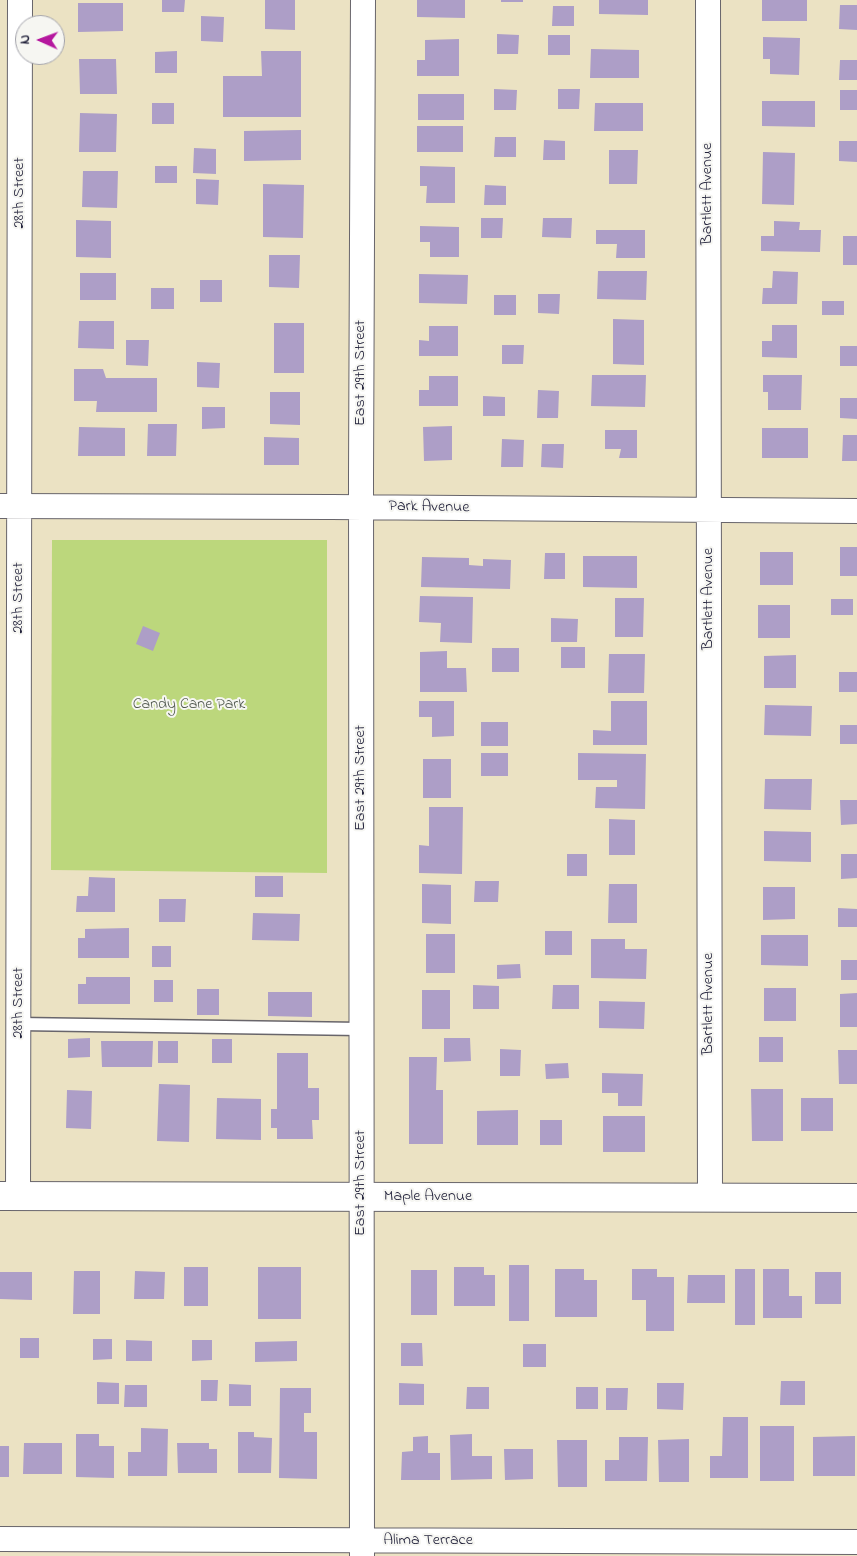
<!DOCTYPE html>
<html>
<head>
<meta charset="utf-8">
<style>
	body { margin:0 }
	#map { position:relative; width:857px; height:1556px; overflow:hidden; background:#ebe2c3; font-family:"Indie Flower",sans-serif }
	canvas { display:block }
	.north { position:absolute; left:15px; top:15px; width:50px; height:50px; box-sizing:border-box; background:#f6f6f2; border:1px solid #a1a1a9; border-radius:50%; rotate:272deg; font-size:14px; font-weight:700; line-height:20px; text-align:center; color:#22223b }
	.north::after { content:''; display:block; margin:auto; width:18px; height:22px; background:#b5179e; clip-path:polygon(50% 0,100% 100%,50% 72%,0 100%) }
</style>
</head>
<body>
<div id="map">
<canvas width="857" height="1556"></canvas>
<div class="north">N</div>
</div>
<script>
const ctx = document.querySelector('canvas').getContext('2d');
ctx.lineJoin = 'round';
function paint(path, color) { ctx.fillStyle = color; ctx.fill(path, 'evenodd'); }
function trace(path, color, width, dash) { ctx.strokeStyle = color; ctx.lineWidth = width; ctx.lineCap = dash ? 'butt' : 'round'; ctx.setLineDash(dash || []); ctx.stroke(path); }
function label(font, color, halo, rows, align = 'center') {
  ctx.font = font + ' "Indie Flower",sans-serif'; ctx.lineWidth = 4; ctx.setLineDash([]); ctx.textBaseline = 'middle'; ctx.strokeStyle = halo; ctx.fillStyle = color; for (const [text, x, y, turn = 0] of rows) {
    ctx.save(); ctx.translate(x, y); ctx.rotate((+turn || 0) * Math.PI / 180); ctx.textAlign = isNaN(turn) ? turn : align; if (halo) ctx.strokeText(text, 0, 0); ctx.fillText(text, 0, 0); ctx.restore();
  }
}
const green = new Path2D(`
	M52 540H327V873L51 870Z`);
const building = new Path2D(`
	M162 0H185L184 12H162Z
	M265 0H295V30L265 29Z
	M417 0H465V18L417 17Z
	M501 0H523V2H501Z
	M599 0H648V15L599 14Z
	M762 0H807V21H762Z
	M78 3H123V31L78 32Z
	M840 5H857V30L839 29Z
	M553 6H574V26H552Z
	M201 16 224 17 223 42 201 41Z
	M497 34 519 35 518 54H497Z
	M548 35H570V55H548Z
	M763 37 800 38 799 75 770 74V59H763Z
	M459 39V76H417V60H425V40Z
	M591 49 639 50V78H590Z
	M177 51V73H155V52Z
	M261 51H301V117H223V76H262Z
	M79 59H116L117 94H80Z
	M840 60H857V80H839Z
	M494 89 517 90 516 110H494Z
	M558 89H580L579 109H558Z
	M840 90H857V110H840Z
	M418 94H464V120H418Z
	M762 101H815V127L762 126Z
	M152 103H174V124H152Z
	M595 103H643V131H594Z
	M80 113 117 114 116 152H79Z
	M417 126H463V152H417Z
	M301 130V160L244 161V131Z
	M495 137H516V157H494Z
	M544 140 565 141V160H543Z
	M839 141H857V162L839 161Z
	M194 148 216 149V174L193 173Z
	M609 150H638L637 184H609Z
	M763 152 795 153 794 205 762 204Z
	M155 166H177V183H155Z
	M420 166 455 167V203H426L427 186H420Z
	M83 171H118L117 208 82 207Z
	M196 179 219 180 218 205 196 204Z
	M263 184 304 185 303 238 263 237Z
	M485 185 506 186V205H484Z
	M481 218H503L502 238H481Z
	M543 218H572L571 238 542 237Z
	M76 220 111 221V258L76 257Z
	M774 221 800 222 799 230H821L820 252 761 251V236H774Z
	M420 226 459 227V257H430V242H420Z
	M596 230H645V258H616L617 244H596Z
	M843 236H857V265H843Z
	M269 255H300L299 288 269 287Z
	M598 271H647L646 300 597 299Z
	M773 271 798 272 797 304H762L763 288H772Z
	M80 273H116V300H80Z
	M419 274 468 275 467 304 419 303Z
	M200 280H222V302H200Z
	M151 288H174V309H151Z
	M538 294H560L559 314 538 313Z
	M494 295H516V315H494Z
	M822 301H844V315H822Z
	M613 319 644 320V365L613 364Z
	M79 321H114V349L78 348Z
	M274 323H304V373H274Z
	M772 325H797V358L762 357V341H772Z
	M429 326H458V356H419V340L429 341Z
	M126 340H149L148 366 126 365Z
	M502 345H524L523 364H502Z
	M840 346H857V366H840Z
	M197 362 220 363 219 388 197 387Z
	M74 369H103L106 378H157V412H96L97 401H74Z
	M592 375H646L645 407 591 406Z
	M763 375H802L801 410H768V392H763Z
	M429 376H458V406H419V390H429Z
	M538 390 559 391 558 418H537Z
	M270 392H300V425L270 424Z
	M483 396 505 397V416H483Z
	M840 398H857V419L840 418Z
	M202 407H225V428L202 429Z
	M148 424H177L176 456H147Z
	M452 426V460L424 461 423 427Z
	M79 427 125 428V456H78Z
	M762 428H808V458H762Z
	M605 430H637V458H619L621 449H605Z
	M843 435H857V461H842Z
	M264 437 299 438V465H264Z
	M502 439 524 440 523 467H501Z
	M542 444H564L563 468 541 467Z
	M840 547H857V576H840Z
	M760 552H793V585H760Z
	M545 553H565V579H544Z
	M583 556H637V588L583 587Z
	M422 557 469 558V565L483 566V559L511 560 510 589 421 587Z
	M420 596 473 597 472 643 440 642 441 623 419 622Z
	M615 598H644L643 637H615Z
	M831 599H853V615H831Z
	M758 605H790V638H758Z
	M551 618 578 619 577 642H551Z
	M143 626 160 633 153 651 136 644Z
	M561 647H585V668H561Z
	M492 648H519V672H492Z
	M447 651V668H466L467 692H420V652Z
	M609 654H645L644 693H608Z
	M796 655V688H764V656Z
	M839 672H857V692H839Z
	M419 701H454V736L432 737V717H419Z
	M611 701H647V745H593V730L611 731Z
	M765 705 812 706 811 736 764 735Z
	M481 722H508V746H481Z
	M840 725H857V744H840Z
	M481 753H508V776H481Z
	M578 753 646 754 645 809 595 808 596 787H617V780H578Z
	M423 759H451V798H423Z
	M765 779H812L811 810 764 809Z
	M840 800H857V824L841 825Z
	M429 807H463L462 874 419 873V845L429 846Z
	M609 819 635 820V855H609Z
	M764 831 811 832V862L764 861Z
	M567 854H587V876H567Z
	M841 854H857V878L841 879Z
	M255 876H283V897H255Z
	M89 877 115 878V912H76L77 896H88Z
	M475 881H499L498 902H474Z
	M422 884 451 885V924L422 923Z
	M609 884H637V923H608Z
	M763 887H795V919L763 920Z
	M159 899H186L185 922H159Z
	M838 908 857 909V927H838Z
	M253 913 300 914 299 941 252 940Z
	M129 928V958H78V938H85V929Z
	M545 931H572V955H545Z
	M426 934H455V973H426Z
	M761 935H808V966L761 965Z
	M591 939H625V949H647L646 979 591 978Z
	M152 946H171V967H152Z
	M841 960H857V980H841Z
	M520 964 521 978 497 979V965Z
	M86 977H130V1004H78V984H86Z
	M154 980H173V1002H154Z
	M473 985 499 986V1009H473Z
	M553 985H579V1009H552Z
	M764 988H796V1021H764Z
	M197 989H219V1015H197Z
	M422 990H450V1029H422Z
	M268 992H312V1017L268 1016Z
	M857 993V1027H840V994Z
	M599 1001 645 1002 644 1029 599 1028Z
	M759 1037H783V1062H759Z
	M90 1038V1057L68 1058V1039Z
	M444 1038H470L471 1061 444 1062Z
	M212 1039H232V1063H212Z
	M101 1041H153L152 1067H102Z
	M158 1041H178V1063H158Z
	M500 1049 521 1050 520 1076H500Z
	M838 1050H857V1084H839Z
	M277 1053H308V1088H319V1120H312L313 1139H277V1128H271V1109H277Z
	M409 1057H437L436 1090H443V1144H409Z
	M568 1063 569 1078 546 1079 545 1064Z
	M602 1073 643 1074 642 1106H618V1093H602Z
	M159 1084 190 1085 189 1142 157 1141Z
	M751 1089H783V1141H752Z
	M67 1090 92 1091 91 1129 66 1128Z
	M217 1098 261 1099V1140L216 1139Z
	M801 1098H833V1131H801Z
	M518 1110V1145H477V1111Z
	M603 1116H645V1152H603Z
	M540 1120H562V1145H540Z
	M509 1265H529V1321H509Z
	M184 1267H208V1306H184Z
	M258 1267H301V1319H258Z
	M454 1267H484V1275H495V1306H454Z
	M555 1269H584V1280H597V1317H555Z
	M632 1269H657V1277H674V1331H646V1300H632Z
	M735 1269H755V1325H735Z
	M763 1269H789V1296H802V1318H763Z
	M411 1270H437V1315H411Z
	M74 1271H100V1314H73Z
	M135 1271 165 1272 164 1299H134Z
	M0 1272H32V1300L0 1299Z
	M815 1272H841V1304H815Z
	M688 1275H725V1303H687Z
	M20 1338H39V1358H20Z
	M93 1339H112V1359L93 1360Z
	M126 1340 152 1341V1361H126Z
	M192 1340H212V1360L192 1361Z
	M297 1341V1361L255 1362V1342Z
	M401 1343H422L423 1366H401Z
	M523 1344H546V1367H523Z
	M201 1380H218L217 1401H201Z
	M781 1381H805V1405H780Z
	M97 1382 119 1383V1404H97Z
	M399 1383 424 1384V1405H399Z
	M657 1383H684L683 1410 657 1409Z
	M229 1384 251 1385V1406H229Z
	M125 1385H147V1407H124Z
	M467 1387H489V1409H466Z
	M576 1387H598V1409H576Z
	M280 1388H311V1413H304V1432H317V1479L279 1478Z
	M606 1388H628L627 1410H606Z
	M723 1417H748V1478H710V1456H722Z
	M760 1426H794V1481H760Z
	M141 1428 168 1429 167 1476H128V1452H141Z
	M238 1432H254V1437L272 1438 271 1473H238Z
	M76 1434H99V1446H114V1478L76 1477Z
	M472 1434V1456H492V1479L451 1480 450 1435Z
	M428 1436V1453H440V1480H401L402 1452 413 1451V1437Z
	M855 1436V1476H813V1437Z
	M619 1437H648L647 1481H605V1460H619Z
	M689 1439V1482H659L658 1440Z
	M557 1440H587V1487H558Z
	M24 1443H62V1474H23Z
	M177 1443H209V1449H217V1473H178Z
	M0 1446H9V1477H0Z
	M504 1449H533V1479L505 1480Z`);
const service = new Path2D(`
	M19 1024 361 1029`);
const minor = new Path2D(`
	M708 0 710 1198
	M0 506 331 507 857 511
	M18 1196 20 0
	M0 1539 857 1542
	M362 1556 361 476 363 0`);
const tertiary = new Path2D(`
	M0 1196 857 1198`);
const streetNames = [
	["28th Street",20,193,-90],
	["Bartlett Avenue",708,194,-90],
	["East 29th Street",361,373,-90],
	["Park Avenue",429,508,1],
	["28th Street",19,598,-90],
	["Bartlett Avenue",709,599,-90],
	["East 29th Street",361,778,-90],
	["28th Street",19,1003,-90],
	["Bartlett Avenue",709,1004,-90],
	["East 29th Street",361,1183,-90],
	["Maple Avenue",428,1197],
	["Alima Terrace",428,1541]
];
const parkNames = [
	["Candy Cane Park",189,705]
];
paint(green, '#bcd77c');
paint(building, '#ad9ec7');
trace(service, '#68656b', 15);
trace(minor, '#68656b', 26);
trace(tertiary, '#68656b', 30);
trace(service, '#fff', 12);
trace(minor, '#fff', 24);
trace(tertiary, '#fff', 28);
label('16px', '#22223b', '#f6f6f2', streetNames);
label('16px', '#50584e', '#f6f6f2', parkNames);
</script>
</body>
</html>
